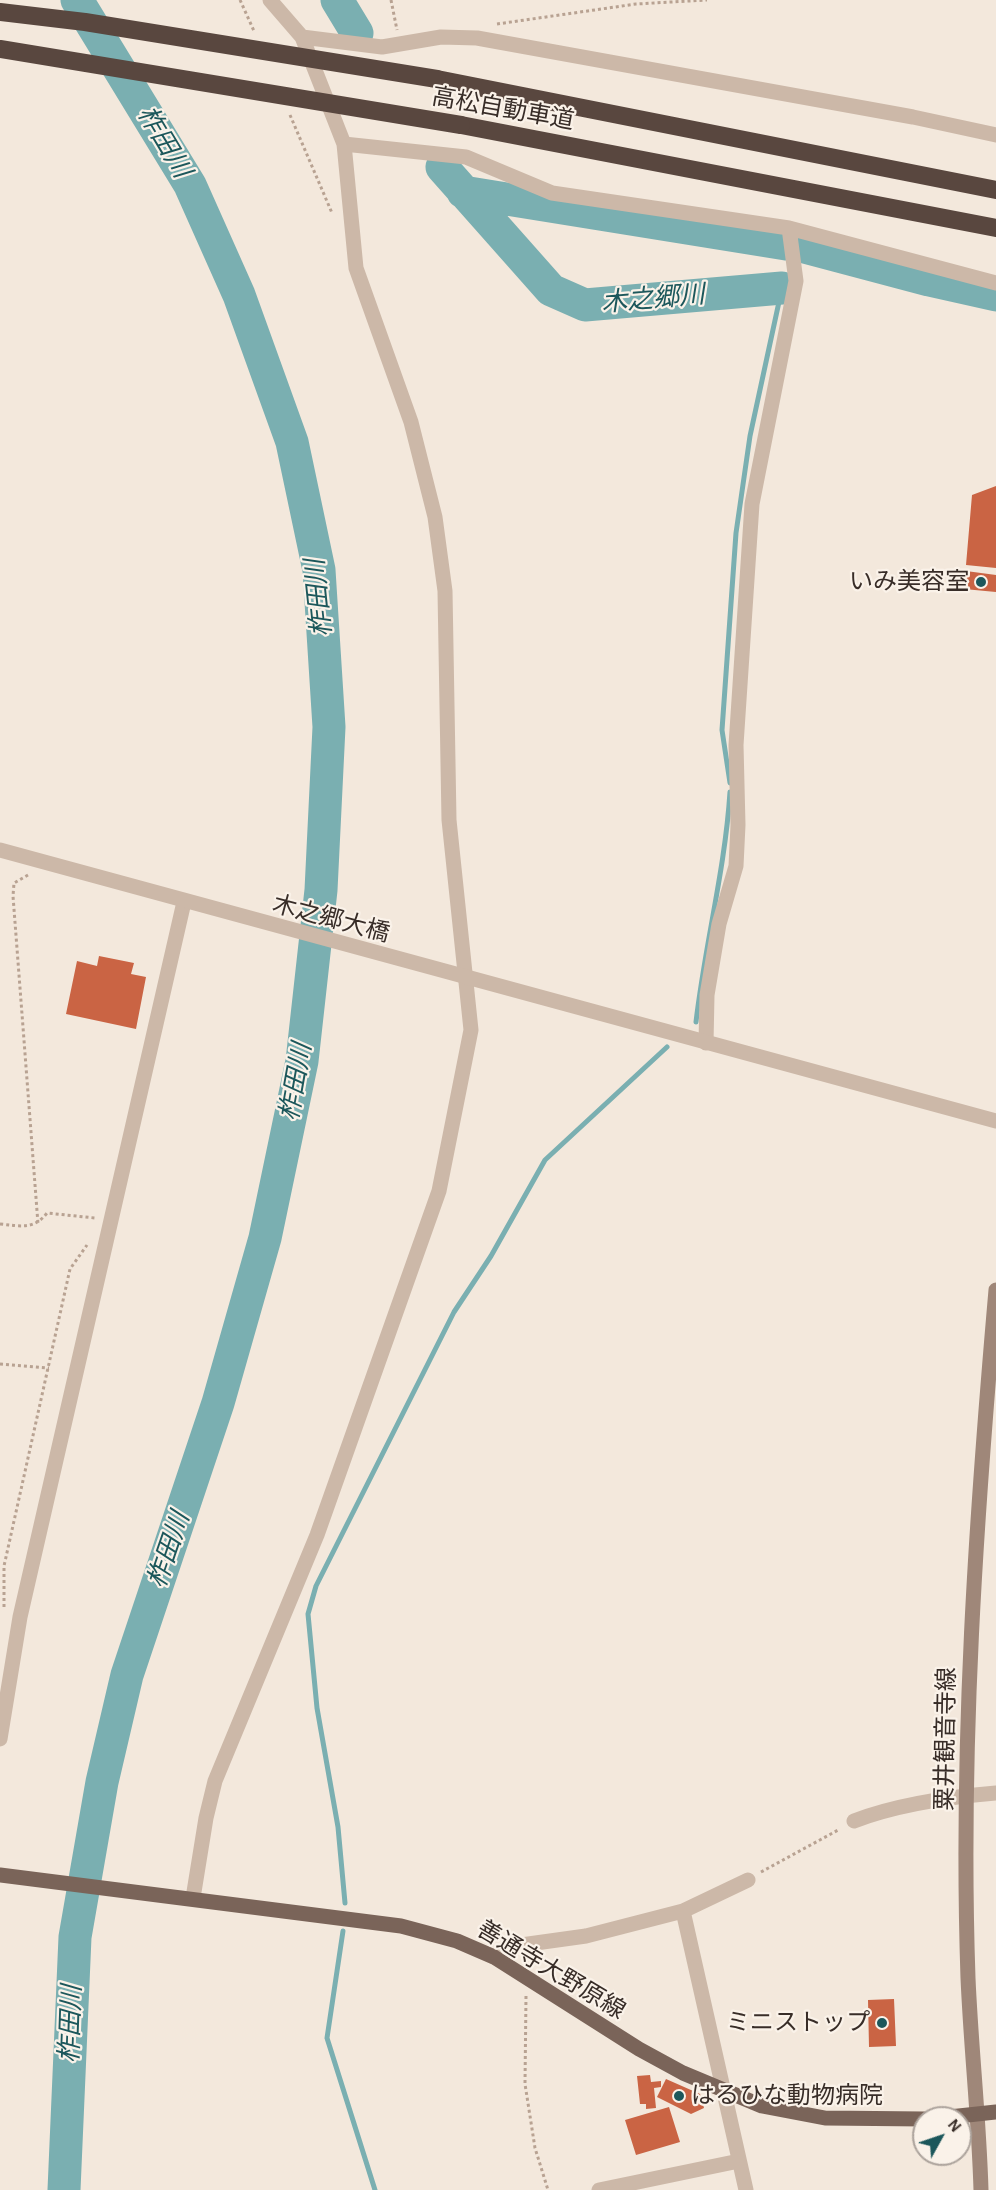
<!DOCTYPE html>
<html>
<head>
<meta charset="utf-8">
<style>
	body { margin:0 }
	#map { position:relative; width:996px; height:2190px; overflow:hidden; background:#f3e8dc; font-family:"Alegreya Sans",sans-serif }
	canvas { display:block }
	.north { position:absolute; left:912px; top:2106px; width:60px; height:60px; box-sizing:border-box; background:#faf2e9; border:2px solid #aca39c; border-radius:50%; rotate:50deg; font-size:16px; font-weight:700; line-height:24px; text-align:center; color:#382d28 }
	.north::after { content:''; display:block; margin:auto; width:21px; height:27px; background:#1c575b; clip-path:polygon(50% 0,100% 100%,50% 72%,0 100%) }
</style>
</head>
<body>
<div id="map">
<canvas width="996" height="2190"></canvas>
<div class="north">N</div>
</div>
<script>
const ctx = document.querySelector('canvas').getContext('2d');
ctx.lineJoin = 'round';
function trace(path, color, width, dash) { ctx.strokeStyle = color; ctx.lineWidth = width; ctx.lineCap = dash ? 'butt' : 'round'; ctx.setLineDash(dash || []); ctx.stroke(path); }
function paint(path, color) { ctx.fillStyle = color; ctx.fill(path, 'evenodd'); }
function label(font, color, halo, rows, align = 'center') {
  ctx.font = font + ' "Alegreya Sans","Noto Sans JP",sans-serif'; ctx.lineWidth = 4.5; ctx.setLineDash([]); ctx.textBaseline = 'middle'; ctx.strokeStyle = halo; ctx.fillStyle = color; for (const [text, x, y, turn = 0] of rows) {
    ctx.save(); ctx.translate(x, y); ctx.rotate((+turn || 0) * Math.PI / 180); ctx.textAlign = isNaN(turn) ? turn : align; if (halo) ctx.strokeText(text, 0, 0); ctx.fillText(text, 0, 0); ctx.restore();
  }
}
const stream = new Path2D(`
	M730 783 722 730 736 533 750 436 782 288
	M696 1022C705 944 725 870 730 792
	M345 1903 338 1827 317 1708 308 1614 316 1586 454 1312 491 1256 545 1160 667 1047
	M343 1931 327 2038 375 2190`);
const river = new Path2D(`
	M337 0 357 33
	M442 167 551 290 585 305 782 288
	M463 192 786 244
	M801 246 929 280 996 295
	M64 2190 75 1937 102 1782 127 1675 218 1403 265 1238 302 1061 321 890 329 727 319 570 292 442 239 295 190 185 77 0`);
const building = new Path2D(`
	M996 486V568L966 565 972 495Z
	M966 571 996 575V592L964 589Z
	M99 956 134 963 131 974 146 977 136 1029 66 1014 77 961 97 966Z
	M894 1999 896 2046 869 2047 868 2000Z
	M650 2075 651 2082 661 2081V2087L654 2088 656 2108 646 2109V2104H640L637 2076Z
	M666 2079 700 2094 704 2108 691 2114 657 2097Z
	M669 2107 680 2142 636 2155 625 2120Z`);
const path = new Path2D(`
	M240 0 254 31
	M391 0 397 30
	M497 24 636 4 707 0
	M290 115 332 213
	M28 875 14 883 13 896 38 1224
	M0 1224C20 1226 34 1230 47 1213L95 1218
	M0 1364 49 1368
	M4 1607V1566L70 1269 87 1245
	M761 1872 840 1829
	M526 1996 525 2084 535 2148 548 2190`);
const minor = new Path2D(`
	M302 37 382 47 441 37 477 38 913 117 996 135
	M344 144 466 157 552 193 789 228 996 283
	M706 1043 707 995 719 924 736 866 738 825 736 745 752 504 796 281 789 228
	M0 1739 20 1617 184 902
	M854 1821C898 1804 949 1797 996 1793
	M193 1898 206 1818 215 1781 317 1535 439 1191 471 1030 449 820 445 591 435 517 411 422 356 268 344 144 302 37 270 0
	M683 1911 746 2190
	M494 1957 514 1946 586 1936 683 1911 748 1880
	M599 2190 739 2161`);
const tertiary = new Path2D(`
	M0 850 996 1121`);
const secondary = new Path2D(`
	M981 2190C979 2119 971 2048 968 1978 960 1748 976 1519 996 1290`);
const primary = new Path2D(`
	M0 1875 401 1926 457 1941 494 1957 639 2049 683 2073 762 2106 825 2118 924 2119
	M940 2118 996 2112`);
const motorway = new Path2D(`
	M437 79 996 190
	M461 125 996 228`);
const motorwayBridge = new Path2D(`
	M0 12 85 22 437 79
	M0 49 461 125`);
const markers = [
	[981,582,6,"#1c575b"],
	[882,2023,6,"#1c575b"],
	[679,2096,6,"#1c575b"]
];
const streetNames = [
	["高松自動車道",503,109,10],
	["木之郷大橋",331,919,15],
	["粟井観音寺線",946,1739,-89],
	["善通寺大野原線",551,1970,31]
];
const poiNames = [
	["いみ美容室",969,582],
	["ミニストップ",870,2023],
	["はるひな動物病院",691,2096,"left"]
];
const waterNames = [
	["柞田川",164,142,59],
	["木之郷川",653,299,-5],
	["柞田川",319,598,-96],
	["柞田川",296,1082,-80],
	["柞田川",169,1550,-71],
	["柞田川",71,2024,-88]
];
trace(stream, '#7aafb1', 5);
trace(river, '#7aafb1', 33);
paint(building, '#ca6444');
trace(path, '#b8a292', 3, [3, 3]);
trace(minor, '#ccb8a8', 15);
trace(tertiary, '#ccb8a8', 15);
trace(secondary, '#9f8779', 15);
trace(primary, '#7a6459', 15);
trace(motorway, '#59473f', 18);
trace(motorwayBridge, '#59473f', 18);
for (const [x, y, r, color] of markers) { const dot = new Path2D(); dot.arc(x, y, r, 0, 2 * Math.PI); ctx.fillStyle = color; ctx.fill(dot); trace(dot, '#faf2e9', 2); }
label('24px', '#382d28', '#faf2e9', streetNames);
label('24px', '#382d28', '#faf2e9', poiNames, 'right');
label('italic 26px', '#1c575b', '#faf2e9', waterNames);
</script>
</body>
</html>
